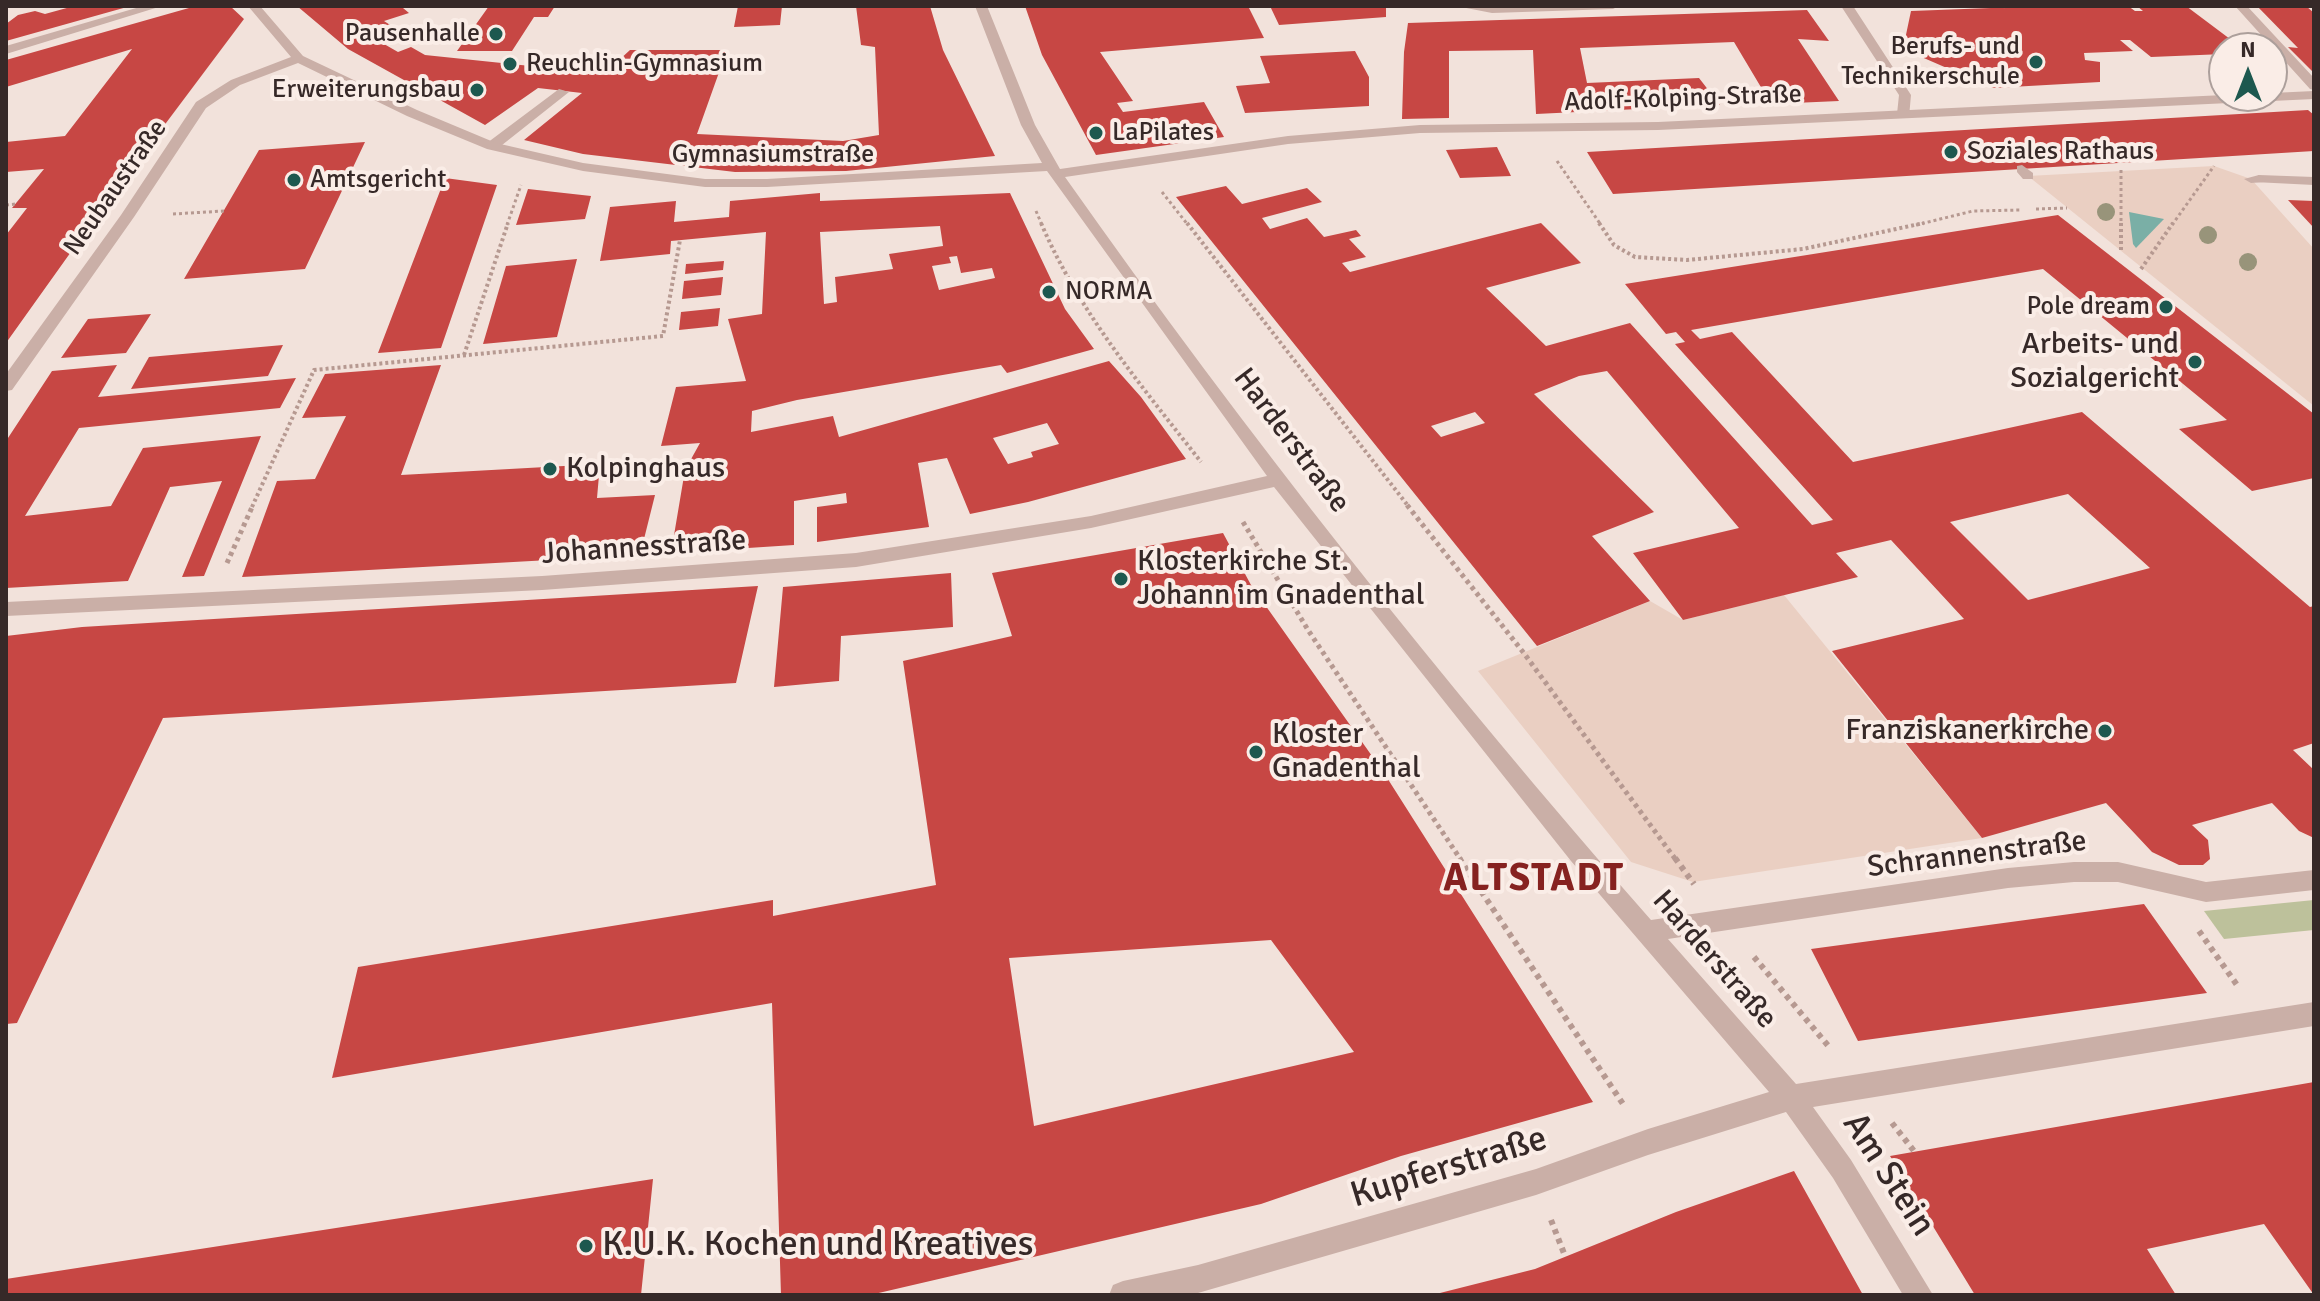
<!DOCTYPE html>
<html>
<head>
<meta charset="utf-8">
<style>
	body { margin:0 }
	#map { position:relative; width:2320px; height:1301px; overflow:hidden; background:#f2e2db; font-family:Signika,sans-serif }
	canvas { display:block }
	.frame { position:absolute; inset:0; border:8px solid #362928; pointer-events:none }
	.north { position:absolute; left:2208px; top:32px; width:80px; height:80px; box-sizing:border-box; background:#faede7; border:2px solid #ac9f9b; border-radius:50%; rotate:0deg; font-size:22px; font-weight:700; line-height:32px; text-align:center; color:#362928 }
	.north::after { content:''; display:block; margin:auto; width:28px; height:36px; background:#1d584f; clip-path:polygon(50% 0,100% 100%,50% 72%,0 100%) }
</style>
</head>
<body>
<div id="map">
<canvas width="2320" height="1301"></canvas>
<div class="frame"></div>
<div class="north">N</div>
</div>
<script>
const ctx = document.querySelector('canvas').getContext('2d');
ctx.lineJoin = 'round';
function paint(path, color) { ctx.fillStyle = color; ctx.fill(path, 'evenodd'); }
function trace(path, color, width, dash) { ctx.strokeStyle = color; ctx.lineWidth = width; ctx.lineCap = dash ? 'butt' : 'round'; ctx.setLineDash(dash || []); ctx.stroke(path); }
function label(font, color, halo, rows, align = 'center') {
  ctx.font = font + ' Signika,sans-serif'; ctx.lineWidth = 8; ctx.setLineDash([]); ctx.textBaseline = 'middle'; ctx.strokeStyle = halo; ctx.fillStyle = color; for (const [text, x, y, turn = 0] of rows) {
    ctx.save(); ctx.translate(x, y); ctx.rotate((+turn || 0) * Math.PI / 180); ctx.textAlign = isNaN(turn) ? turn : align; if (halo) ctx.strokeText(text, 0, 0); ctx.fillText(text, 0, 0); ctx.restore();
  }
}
const green = new Path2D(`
	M2314 900V930L2224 939 2204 911Z`);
const plaza = new Path2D(`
	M2214 166 2251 179 2314 249V406L2028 176Z
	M1784 595 1982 838 1693 882 1631 862 1478 671 1650 601 1683 620Z`);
const water = new Path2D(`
	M2129 212 2164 219 2136 248 2133 244Z`);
const building = new Path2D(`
	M74 6 127 7 6 41V24L18 15 35 11 45 14Z
	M196 6H230L244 19 103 207 6 343V235L27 208H12L44 169 6 172V142L65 136 132 49 6 87V60Z
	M297 6H408L403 8 409 13 384 21 401 32 377 40 398 52 411 47 425 55 588 72 605 73 630 50H727L697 134 843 141 879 135 875 47 861 45 856 6H930L943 50 995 156 846 171 735 172 583 154 524 140 582 93 538 88 485 125 348 49Z
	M489 6H555L548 17H534L512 51H457Z
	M738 6H782L780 25 734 27Z
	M1025 6H1248L1264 38 1100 52 1133 101 1117 103 1123 112 1204 102 1224 137 1096 155 1042 55Z
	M1270 6H1386V17L1279 25Z
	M2044 6H2128L2135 11H2143L2137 6H2186L2242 48H2224V54L2151 57 2130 40H2120L2133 51 2084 53 2085 60 2100 62V82L1993 88 1903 49 1911 11Z
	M2257 6H2306L2314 13V73L2288 47 2298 48Z
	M1807 10 1829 41 1798 39 1839 101 1771 104 1734 42 1580 48 1587 83 1699 78 1720 105 1536 114 1533 50 1449 51V118L1402 119 1404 52 1408 23Z
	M1355 51 1369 77V106L1245 113 1236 86 1270 83 1260 56Z
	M2308 110 2314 115V151L1613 194 1587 152Z
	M365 142 305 269 184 279 259 150Z
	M1497 147 1511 176 1460 178 1446 150Z
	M445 178 497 185 441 348 378 353Z
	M1226 186 1242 204 1307 188 1322 202 1262 218 1270 229 1307 218 1324 237 1356 230 1361 236 1349 239 1366 257 1342 263 1350 272 1541 223 1581 263 1486 288 1546 346 1630 323 1812 525 1833 520 1675 344 1685 342 1676 332 1666 334 1625 284 2058 215 2314 414V478L2252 491 2179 429 2227 420 2043 269 1691 330 1700 339 1732 332 1853 462 2082 412 2310 607 2314 606V743L2293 750 2314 770V838L2299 831 2272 803 2192 825 2208 840 2210 859 2203 865H2179L2152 852 2106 803 1982 838 1832 651 1964 619 1891 540 1836 553 1858 577 1683 620 1633 553 1739 528 1607 371 1579 376 1534 394 1654 512 1592 536 1650 601 1537 646 1176 197ZM1475 412 1485 423 1441 437 1431 426ZM2068 494 2150 568 2028 600 1950 522Z
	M528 189 591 196 585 219 516 225Z
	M820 193V201L1010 193 1065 309 1094 349 1007 373 1001 365 797 400 752 411 751 432 833 416 839 437 1109 361 1141 397 1186 459 1028 502 970 514 947 458 918 463 929 527 817 542V507L847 503 846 493 794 501V545L671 553 685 470 700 443 661 446 676 387 746 381 728 319 762 314 766 232 671 241 670 254 600 261 610 207 676 201 674 222 729 217 730 201ZM940 226 943 246 889 254 893 269 835 277 837 302 824 304 820 232ZM957 256 961 273 992 268 995 278 939 290 932 266 951 263 949 257ZM1047 423 1059 444 1031 452 1033 457 1008 464 993 438Z
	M2288 200 2314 201V228Z
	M577 259 557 337 483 344 506 266Z
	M724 261 723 270 685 274 686 264Z
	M723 277 721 295 682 299 684 281Z
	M720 308 718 326 679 330 681 312Z
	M151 314 126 353 61 358 88 319Z
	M283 345 268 376 131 389 149 357Z
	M117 365 98 397 296 378 280 408 79 428 25 516 111 506 143 448 261 436 204 576 182 577 222 481 170 487 128 581 6 588V441L52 371Z
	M441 365 401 475 600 464 597 498 655 495 640 555 242 577 277 481 315 479 346 416 302 418 325 374Z
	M1223 533 1251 585 1384 773 1593 1102 1401 1156 1261 1204 870 1295H781L772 1003 332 1078 358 967 773 900V916L936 885 903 661 1012 636 992 573ZM1271 940 1354 1052 1034 1126 1009 958Z
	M951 573 953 627 841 636 839 681 774 687 783 587Z
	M758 586 736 683 163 718 17 1023 6 1024V636L82 627Z
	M2144 904 2207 993 1858 1041 1811 949Z
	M2314 1082V1295L2264 1224 2147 1249 2176 1295H1975L1890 1156Z
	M1794 1171 1863 1295H1432L1535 1269 1676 1212Z
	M653 1179 641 1295H6V1279Z`);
const pathFar3 = new Path2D(`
	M2002 6 2005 7
	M1557 161 1601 225
	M2121 170V225
	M1162 192 1188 225
	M6 205 16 204
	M2036 209 2067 208
	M1036 211 1042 225
	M173 214 224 211
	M507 225 521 185
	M1916 225 1973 211 2022 210
	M2172 225 2214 166`);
const pathFar2 = new Path2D(`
	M1041 223C1080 314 1141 385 1201 462
	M1187 223 1409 507
	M1599 223 1614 245 1635 257 1687 260 1803 249 1924 223
	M2121 223V253
	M2141 269 2173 223
	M464 355 508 223
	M252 507 314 370 663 336 680 240`);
const pathFar1 = new Path2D(`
	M1407 505 1523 652 1676 860
	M1243 522 1308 630 1461 860
	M227 563 253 505`);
const path = new Path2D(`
	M1459 858 1625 1107
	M1675 858 1694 884
	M2199 931 2237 985
	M1754 957 1830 1048
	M1892 1123 1914 1151
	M1551 1220 1565 1256`);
const service = new Path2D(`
	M1456 6H1619L1613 9 1492 13Z
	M1841 6H1853L1911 95 1909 117 1897 114 1899 95Z
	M559 89 569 92 497 149H487V143Z
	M2259 175 2314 177V185L2254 182 2252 179Z`);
const pedestrian = new Path2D(`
	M2022 165 2033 173V179H2023L2017 172V166Z
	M2259 175 2266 179 2264 182 2251 183 2244 179Z`);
const minor = new Path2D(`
	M143 6H162L6 54V46Z
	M248 6H260L303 56 417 110 496 143 583 163 705 179H767L1042 163 1021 125 975 6H987L1035 125 1060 169 1288 136 1420 125 1658 122 2224 95 2272 96V93L2314 91V99L1658 130 1420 133 1288 144 1065 177C1246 434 1443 683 1651 920L2008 868 2074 862H2118L2206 882 2314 870V890L2206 902 2118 882H2074L2008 888 1668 939 1796 1084 2314 1002V1026L1813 1107 1851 1160 1933 1295H1903L1833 1178 1786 1112 1648 1155 1536 1195 1198 1293 1109 1295 1113 1285 1123 1281 1198 1265 1536 1169 1648 1129 1769 1092 1571 861 1274 487 1091 528 856 567 542 590 6 616V602L542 576 856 553 1091 516 1267 476 1047 171 767 187H705L583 171 487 149 407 116 298 63 240 85 206 108 134 217 12 390 6 391V374L121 215 196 102 231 80 291 57Z
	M2235 6H2247L2314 78V90L2310 89Z`);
const trees = [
	[2106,212],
	[2208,235],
	[2248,262]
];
const markers = [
	[496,34,8,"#1d584f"],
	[2036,62,8,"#1d584f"],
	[510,64,8,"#1d584f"],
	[477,90,8,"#1d584f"],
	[1096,133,8,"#1d584f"],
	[1951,152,8,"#1d584f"],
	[294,180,8,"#1d584f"],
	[1049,292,8,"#1d584f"],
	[2166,307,8,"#1d584f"],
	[2195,362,8,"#1d584f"],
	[550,469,8,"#1d584f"],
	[1121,579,8,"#1d584f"],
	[2105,731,8,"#1d584f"],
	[1256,752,8,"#1d584f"],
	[586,1246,8,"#1d584f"]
];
const farPoinames = [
	["Pausenhalle",480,34,"right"],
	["Berufs- und",2020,47,"right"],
	["Technikerschule",2020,77,"right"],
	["Reuchlin-Gymnasium",526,64],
	["Erweiterungsbau",461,90,"right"],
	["LaPilates",1112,133],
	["Soziales Rathaus",1967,152],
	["Amtsgericht",310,180],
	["NORMA",1065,292],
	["Pole dream",2150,307,"right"]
];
const farStreetnames = [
	["Adolf-Kolping-Straße",1683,99,-2],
	["Gymnasiumstraße",773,155],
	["Neubaustraße",116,188,-55]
];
const poiNames = [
	["Arbeits- und",2179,345,"right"],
	["Sozialgericht",2179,379,"right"],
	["Kolpinghaus",566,469],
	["Klosterkirche St.",1137,562],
	["Johann im Gnadenthal",1137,596],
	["Franziskanerkirche",2089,731,"right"],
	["Kloster",1272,735],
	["Gnadenthal",1272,769]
];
const streetNames = [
	["Harderstraße",1291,441,53],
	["Johannesstraße",644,548,-4],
	["Schrannenstraße",1977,855,-7],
	["Harderstraße",1714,960,49]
];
const nearStreetnames = [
	["Kupferstraße",1449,1168,-17],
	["Am Stein",1888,1175,57]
];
const nearPoinames = [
	["K.U.K. Kochen und Kreatives",602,1246]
];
const districtNames = [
	["ALTSTADT",1534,880]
];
paint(green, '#bdc19b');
paint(plaza, '#eacfc2');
paint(water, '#7aafa6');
paint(building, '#c74744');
trace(pathFar3, '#b69991', 3, [3, 3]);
trace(pathFar2, '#b69991', 4, [3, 3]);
trace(pathFar1, '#b69991', 5, [4, 4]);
trace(path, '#b69991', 6, [5, 5]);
paint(service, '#caafa7');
paint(pedestrian, '#caafa7');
paint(minor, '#caafa7');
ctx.fillStyle = '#98947a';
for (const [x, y] of trees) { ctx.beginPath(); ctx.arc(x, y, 9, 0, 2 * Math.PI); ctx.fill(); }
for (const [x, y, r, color] of markers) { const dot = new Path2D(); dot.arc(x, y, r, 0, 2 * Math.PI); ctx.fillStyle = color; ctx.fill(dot); trace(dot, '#faede7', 3); }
label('26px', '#362928', '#faede7', farPoinames, 'left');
label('26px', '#362928', '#faede7', farStreetnames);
label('30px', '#362928', '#faede7', poiNames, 'left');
label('30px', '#362928', '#faede7', streetNames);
label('36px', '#362928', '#faede7', nearStreetnames);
label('36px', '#362928', '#faede7', nearPoinames, 'left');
ctx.letterSpacing = '2px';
label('bold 38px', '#862220', '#faede7', districtNames);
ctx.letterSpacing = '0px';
</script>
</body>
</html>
